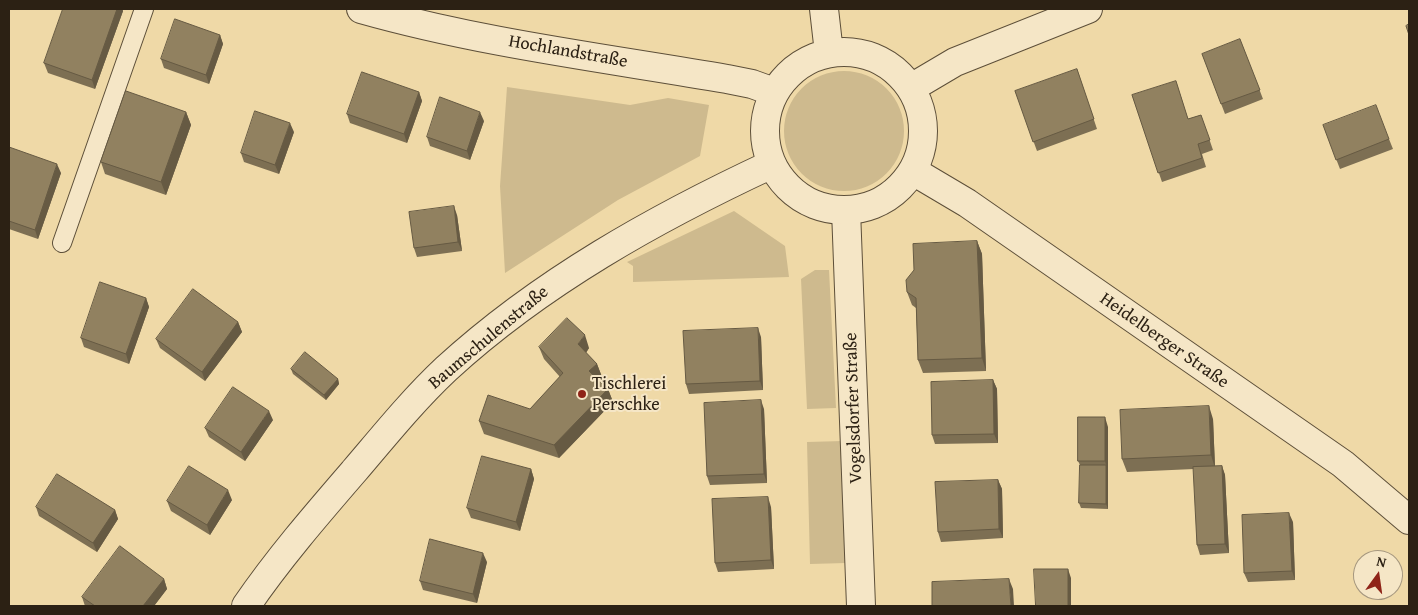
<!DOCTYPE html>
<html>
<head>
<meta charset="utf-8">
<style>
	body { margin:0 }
	#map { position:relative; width:1418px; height:615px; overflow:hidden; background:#efd9a7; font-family:"Gentium Book Plus",serif }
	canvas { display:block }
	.frame { position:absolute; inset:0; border:10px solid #2c2114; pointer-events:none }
	.north { position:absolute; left:1353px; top:550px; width:50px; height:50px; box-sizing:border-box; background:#f5e6c6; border:1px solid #a5977f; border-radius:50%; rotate:14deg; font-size:14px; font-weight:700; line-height:20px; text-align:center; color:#2c2114 }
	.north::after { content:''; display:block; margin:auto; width:18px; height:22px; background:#8f2418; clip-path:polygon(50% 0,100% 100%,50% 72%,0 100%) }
</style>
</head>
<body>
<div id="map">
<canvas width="1418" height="615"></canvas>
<div class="frame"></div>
<div class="north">N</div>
</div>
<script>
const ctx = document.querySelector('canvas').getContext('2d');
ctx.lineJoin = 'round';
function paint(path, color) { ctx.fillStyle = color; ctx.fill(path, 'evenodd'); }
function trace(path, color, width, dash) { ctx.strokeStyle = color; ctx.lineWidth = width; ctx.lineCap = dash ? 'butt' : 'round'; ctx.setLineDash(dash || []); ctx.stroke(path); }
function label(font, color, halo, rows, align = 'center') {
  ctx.font = font + ' "Gentium Book Plus",serif'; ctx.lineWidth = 4; ctx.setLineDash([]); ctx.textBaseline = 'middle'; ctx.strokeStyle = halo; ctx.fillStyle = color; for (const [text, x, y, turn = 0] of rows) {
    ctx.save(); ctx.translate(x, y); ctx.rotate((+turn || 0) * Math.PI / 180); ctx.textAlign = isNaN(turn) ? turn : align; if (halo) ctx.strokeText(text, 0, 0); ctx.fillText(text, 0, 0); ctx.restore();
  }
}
const green = new Path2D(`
	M784 131a60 60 0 1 1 120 0a60 60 0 1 1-120 0Z
	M507 87 630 105 668 98 709 105 700 156 618 200 505 273 500 186Z
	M734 211 785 246 789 277 633 282V266L627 262Z
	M815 270H829L836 408 807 409 801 279Z
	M843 441 846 563 810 564 807 442Z`);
const service = new Path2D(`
	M62 243 144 9`);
const minor = new Path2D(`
	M361 9C481 43 605 58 727 79L752 84 774 92
	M911 88 955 62 1088 9
	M913 171 967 203 1343 464 1409 520
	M846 210 861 606`);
const tertiary = new Path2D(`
	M824 9 829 53
	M765 131a79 79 0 1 1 158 0a79 79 0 1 1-158 0Z
	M246 606C278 559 317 514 355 470 384 436 413 400 446 369 541 282 656 218 772 164`);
const wall = new Path2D(`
	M63 9H122L123 11 95 89 48 73 44 63Z
	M220 35 223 44 209 84 164 68 161 59Z
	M1240 39 1263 99 1225 114 1202 54Z
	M1077 69 1097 129 1037 151 1015 91Z
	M1176 81 1188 119 1201 115 1213 150 1202 154 1206 167 1162 182 1132 95Z
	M419 92 422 101 407 143 350 123 347 114Z
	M186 112 191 125 166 195 105 174 101 162Z
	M484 121 470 160 430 146 427 137Z
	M1323 125 1389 139 1393 149 1340 169Z
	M294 132 279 174 244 162 241 153Z
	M9 149 61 173 38 239 9 229Z
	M457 215 462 251 417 257 414 248Z
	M977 241 982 254 986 371 923 373 918 360 916 308 912 305 907 292Z
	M146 298 149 307 129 364 84 347 81 338Z
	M238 322 242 332 205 381 160 348 156 339Z
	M761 337 763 390 689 394 686 384Z
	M539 347 589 348 586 353 597 364 602 377 598 380 608 389 613 402 559 458 484 434 479 421 530 409 560 377 544 359Z
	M291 369 338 379 339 384 326 400 293 374Z
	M993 380 997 389 998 443 935 444 932 435Z
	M764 409 767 483 710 485 707 476Z
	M1213 419 1215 466H1222L1225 475 1229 553 1200 555 1197 545 1194 469 1127 472 1122 459Z
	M273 420 245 461 209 437 205 428Z
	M1108 427V509L1081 508 1079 503 1080 465 1078 461Z
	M531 469 534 479 520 531 471 518 467 508Z
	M998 480 1002 489 1003 538 941 542 938 532Z
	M232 500 210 535 171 511 167 501Z
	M36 507 115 510 118 519 97 552 39 516Z
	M771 507 774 569 718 572 715 563Z
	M1293 522 1295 580 1248 582 1244 573Z
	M487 562 477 603 423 590 420 581Z
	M164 579 167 589 154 606H85L82 597Z`);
const shadedWall = new Path2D(`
	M117 9H122L123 11 95 89 92 80Z
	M220 35 223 44 209 84 206 75Z
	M419 92 422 101 407 143 404 134Z
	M186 112 191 125 166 195 161 182Z
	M480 112 484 121 470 160 467 151Z
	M290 123 294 132 279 174 275 165Z
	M57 164 61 173 38 239 35 230Z
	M454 206 457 215 462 251 458 242Z
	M977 241 982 254 986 371 982 358Z
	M146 298 149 307 129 364 126 354Z
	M238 322 242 332 205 381 202 372Z
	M758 328 761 337 763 390 760 381Z
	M585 335 589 348 583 357 578 344Z
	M597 364 602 377 594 384 589 371Z
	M338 379 339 384 326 400 324 395Z
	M993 380 997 389 998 443 994 434Z
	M608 389 613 402 559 458 554 445Z
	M761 400 764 409 767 483 764 474Z
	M1209 406 1213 419 1215 468 1211 455Z
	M269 411 273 420 245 461 241 452Z
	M1105 417 1108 427V509L1106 504V465L1105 461Z
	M1222 466 1225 475 1229 553 1225 544Z
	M531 469 534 479 520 531 516 522Z
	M998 480 1002 489 1003 538 999 529Z
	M228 490 232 500 210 535 207 525Z
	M768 497 771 507 774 569 771 560Z
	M115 510 118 519 97 552 93 543Z
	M1289 513 1293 522 1295 580 1292 571Z
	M483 553 487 562 477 603 473 594Z
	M1068 569 1071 578V606H1068Z
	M164 579 167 589 154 606H143Z
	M1009 579 1013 589 1014 606H1011Z`);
const building = new Path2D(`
	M63 9H117L92 80 44 63Z
	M175 19 220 35 206 75 161 59Z
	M1409 24V35L1406 26Z
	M1240 39 1260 90 1221 104 1202 54Z
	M1077 69 1094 119 1033 142 1015 91Z
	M362 72 419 92 404 134 347 114Z
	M1176 81 1188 119 1201 115 1210 140 1198 144 1202 158 1158 173 1132 95Z
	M126 91 186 112 161 182 101 162Z
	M440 97 480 112 467 151 427 137Z
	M1376 105 1389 139 1336 160 1323 125Z
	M255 111 290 123 275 165 241 153Z
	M9 147 57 164 35 230 9 221Z
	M454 206 458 242 414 248 409 212Z
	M977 241 982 358 918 360 916 298 907 292 906 280 914 270 913 244Z
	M100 282 146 298 126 354 81 338Z
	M193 289 238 322 202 372 156 339Z
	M567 318 585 335 578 344 597 364 589 371 608 389 554 445 479 421 488 395 530 409 563 373 539 347Z
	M758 328 760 381 686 384 683 331Z
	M305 352 338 379 324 395 291 369Z
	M993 380 994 434 932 435 931 382Z
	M233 387 269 411 241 452 205 428Z
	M761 400 764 474 707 476 704 403Z
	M1209 406 1211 455 1122 459 1120 410Z
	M1078 417H1105V461H1078Z
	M482 456 531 469 516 522 467 508Z
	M1080 465H1106V504L1079 503Z
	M189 466 228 490 207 525 167 501Z
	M1222 466 1225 544 1197 545 1193 467Z
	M57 474 115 510 93 543 36 507Z
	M998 480 999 529 938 532 935 482Z
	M768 497 771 560 715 563 712 499Z
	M1289 513 1292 571 1244 573 1242 515Z
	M430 539 483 553 473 594 420 581Z
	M120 546 164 579 143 606H95L82 597Z
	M1034 569H1068V606H1036Z
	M1009 579 1011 606H932V582Z`);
const markers = [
	[582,394,5,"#8f2418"]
];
const streetNames = [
	["Hochlandstraße",568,52,10],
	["Baumschulenstraße",489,338,-40],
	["Heidelberger Straße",1164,341,35],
	["Vogelsdorfer Straße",854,408,-92]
];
const poiNames = [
	["Tischlerei",592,384],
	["Perschke",592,405]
];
paint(green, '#ceba8e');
trace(service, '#5d4f39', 20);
trace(minor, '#5d4f39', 30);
trace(tertiary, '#5d4f39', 30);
trace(service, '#f5e6c6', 18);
trace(minor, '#f5e6c6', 28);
trace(tertiary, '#f5e6c6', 28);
paint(wall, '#7d6f53');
paint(shadedWall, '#665a43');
paint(building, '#918160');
trace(building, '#665a43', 1);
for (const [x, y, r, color] of markers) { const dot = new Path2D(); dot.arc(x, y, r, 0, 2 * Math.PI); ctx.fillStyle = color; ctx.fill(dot); trace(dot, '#f5e6c6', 2); }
label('18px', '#2c2114', '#f5e6c6', streetNames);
label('18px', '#2c2114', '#f5e6c6', poiNames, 'left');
</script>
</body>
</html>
